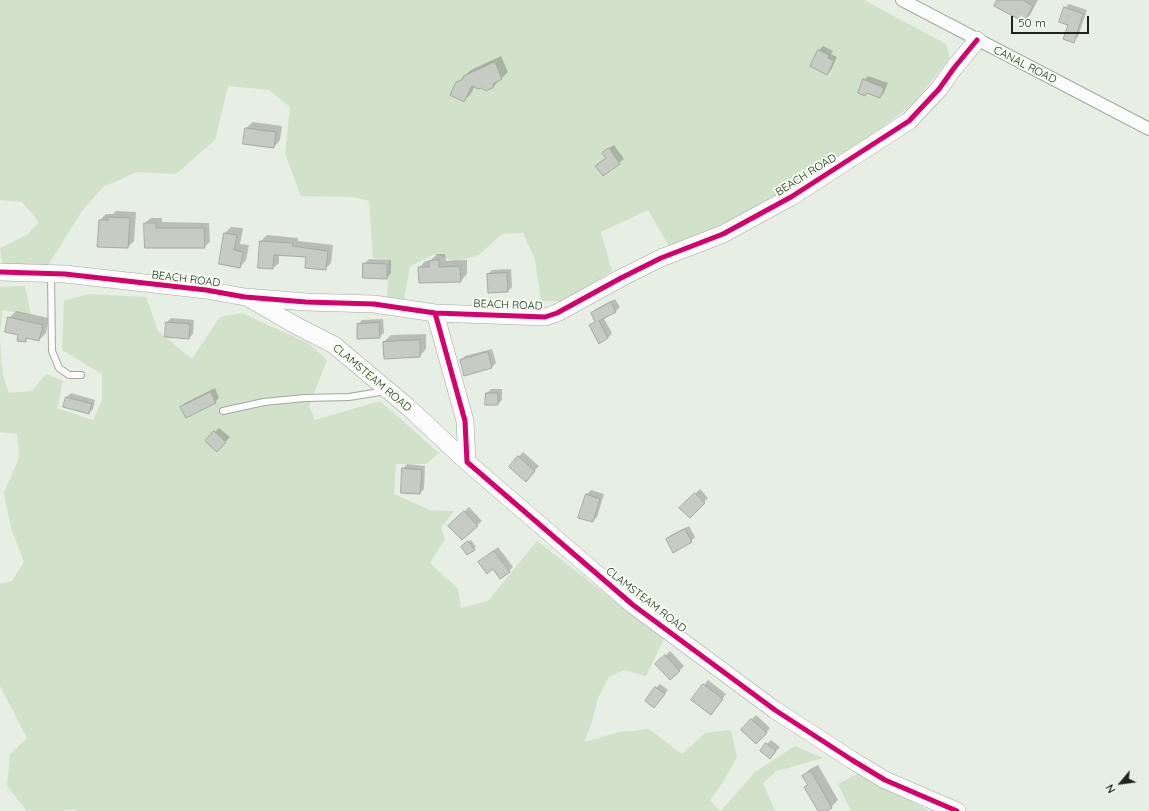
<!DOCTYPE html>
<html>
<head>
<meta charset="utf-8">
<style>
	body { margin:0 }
	#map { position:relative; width:1149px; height:811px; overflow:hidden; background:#e7eee4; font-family:Quicksand,sans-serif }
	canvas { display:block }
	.north { position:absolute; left:1101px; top:763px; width:40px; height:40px; -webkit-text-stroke:3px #f5fff0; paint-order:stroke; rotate:241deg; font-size:11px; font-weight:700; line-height:16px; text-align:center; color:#1f231d }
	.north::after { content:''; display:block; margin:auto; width:14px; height:18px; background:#1f231d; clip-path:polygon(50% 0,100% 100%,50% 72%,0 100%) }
	.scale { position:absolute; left:1011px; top:16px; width:78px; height:18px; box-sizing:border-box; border:2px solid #1f231d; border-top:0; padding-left:5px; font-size:12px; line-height:14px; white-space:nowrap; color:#1f231d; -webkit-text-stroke:3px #f5fff0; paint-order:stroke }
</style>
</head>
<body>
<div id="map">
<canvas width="1149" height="811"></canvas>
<div class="north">N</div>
<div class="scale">50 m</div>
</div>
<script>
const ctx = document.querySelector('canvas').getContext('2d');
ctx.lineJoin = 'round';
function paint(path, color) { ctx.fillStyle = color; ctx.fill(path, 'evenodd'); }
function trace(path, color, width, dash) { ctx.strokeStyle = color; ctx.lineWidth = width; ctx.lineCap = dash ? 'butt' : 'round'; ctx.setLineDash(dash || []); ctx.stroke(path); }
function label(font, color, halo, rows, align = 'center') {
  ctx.font = font + ' Quicksand,sans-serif'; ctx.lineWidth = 4; ctx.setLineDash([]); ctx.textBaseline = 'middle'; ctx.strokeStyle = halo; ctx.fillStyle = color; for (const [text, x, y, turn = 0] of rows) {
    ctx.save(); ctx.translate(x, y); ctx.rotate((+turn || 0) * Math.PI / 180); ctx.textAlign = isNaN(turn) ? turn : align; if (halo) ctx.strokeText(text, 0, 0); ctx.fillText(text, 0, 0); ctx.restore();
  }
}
const green = new Path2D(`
	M0 0H864L946 44 950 58 914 103 869 138 812 176 742 217 669 246 648 210 601 232 612 271 565 301H541L535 260 523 233 502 234 479 255 455 262 435 254 410 266 404 299H387L389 260 373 258 369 201 353 197 301 196 285 154 290 107 269 90 228 86 215 140 176 174 137 172 103 187 82 211 47 267 3 268 0 248 27 235 39 222 22 202 0 200Z
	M25 286 31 315 3 310 0 331V287Z
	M88 294 146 297 158 331 192 359 220 317 242 313 308 343 327 360 309 406 315 420 380 401 439 453 426 464H396L394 494 430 510 454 511 441 528 445 539 430 563 458 589 461 608 488 601 537 541 664 639 646 676 624 670 609 677 598 698 592 722 584 742 619 732 649 729 682 754 705 733 731 730 737 757 723 782 710 800 720 811H75L74 809 62 811H27L7 786 10 754 27 738 0 686V584L12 581 24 562 11 528 4 493 19 458 17 434 0 432V339L3 376 9 393 32 391 46 374 63 381 57 408 93 420 102 400V374L62 350 64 301Z
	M795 746 823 758 777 771 763 783 775 811H721L755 772Z
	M857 774 930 811H851L838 784Z`);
const shadow = new Path2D(`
	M998 0H1038L1030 15 1024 21Z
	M1069 4 1087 10 1078 37 1073 41 1065 8Z
	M823 46 833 51 831 54 837 57 831 70 827 74 811 66 819 50Z
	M501 56 508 72 494 86H475L470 95 463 101 457 83 471 70Z
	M868 76 888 83 884 93 880 97 868 92 864 80Z
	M253 122 282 126 280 140 274 147 244 143 246 128Z
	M614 145 624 159 603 175 608 149Z
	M116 211 136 212 134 241 128 247 100 220 106 214H113Z
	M151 218H162V222L209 223 210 242 204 247H146L145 223Z
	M231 227 243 228 240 244 249 245 246 260 240 267 225 233Z
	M267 235 298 238V241L333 245 331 263 325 269 307 256 279 254V263L273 268 259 267 261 241Z
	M437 254H445L446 261 467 260V274L461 281 419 268 425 261H430Z
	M369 259 391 260V273L387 278 364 264Z
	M511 269 512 287 508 291 488 274 492 270Z
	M615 299 620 307 616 311 603 317 612 333 608 338 590 326 596 321 592 313 596 309Z
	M16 311 49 318 46 333 39 340 29 338 25 341 9 318Z
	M171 318 194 320 193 334 189 338 167 322Z
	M383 319 384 333 379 337 358 324 362 320Z
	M426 334V349L420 356 384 342 391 335Z
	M492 349 496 363 492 367 461 360 465 356Z
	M215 388 219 398 215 402 181 407 185 403Z
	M491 389H502V400L498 404 487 393Z
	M71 393 95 400 93 409 89 413 67 397Z
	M219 428 230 437 221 447 215 432Z
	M523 452 539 466 530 476 510 467Z
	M407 464 425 466 424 489 420 493 403 469Z
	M700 489 708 498 690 517 681 508Z
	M591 490 604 494 597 517 593 521 586 495Z
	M469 507 482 521 462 539 454 522Z
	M689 526 695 537 691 541 667 539 671 535Z
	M471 540 476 547 467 554 464 545Z
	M498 547 513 567 509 571 494 568 480 562Z
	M670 651 684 666 671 679 657 664Z
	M708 680 726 694 715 709 693 700Z
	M660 684 668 690 658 702 656 688Z
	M756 715 770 728 761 739 751 720Z
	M771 740 780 747 770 758 767 744Z
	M818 765 838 800 831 807 824 811H819L806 787 808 784 803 776 810 769Z`);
const building = new Path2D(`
	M997 0H1023L1033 6 1024 22 994 6Z
	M1064 7 1083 14 1074 43 1063 39 1068 25 1059 22Z
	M818 50 829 55 828 58 834 61 827 75 810 66Z
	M495 62 502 79 493 84 494 87 486 91 481 88 478 89 472 86 464 102 450 95 456 82 462 80 464 76Z
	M863 79 884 88 880 98 867 93 865 96 858 93Z
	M245 128 276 132 274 148 243 144Z
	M609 148 620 164 603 176 595 166 606 158 602 153Z
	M108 217 130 218 128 248 97 247 99 220H108Z
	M144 223H156V228H204L205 248H145Z
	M224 233 237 235 234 250 243 252 240 268 219 264Z
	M260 241 293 243 292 246 328 251 326 270 305 268 306 257 274 255 273 269 258 268Z
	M439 260V267L460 266 461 282 419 283 418 267H429V261Z
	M363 263 387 264V279L363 278Z
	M507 273 508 292 488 293 487 274Z
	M611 302 616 312 599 321 608 338 599 344 589 325 595 322 591 313Z
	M8 317 43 325 39 341 26 338V342L17 341 18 335 5 332Z
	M166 322 190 324 189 339 165 337Z
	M379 323 380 338 357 339V324Z
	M420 340V357L384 359 383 342Z
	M488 352 492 368 464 376 460 360Z
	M211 392 216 403 186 418 180 407Z
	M486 393H498V405H485Z
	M66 397 92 404 89 414 63 407Z
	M214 431 226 442 217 452 205 441Z
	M518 456 535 471 526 482 509 467Z
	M402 468 422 470 420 494 401 493Z
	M695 493 705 503 690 518 679 508Z
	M586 494 600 499 593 522 578 518Z
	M464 511 478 526 462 540 448 526Z
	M685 529 692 542 673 553 666 539Z
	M468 541 475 550 467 555 461 547Z
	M494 551 510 572 500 579 493 569 487 574 478 562Z
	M665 655 680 671 670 680 655 664Z
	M703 684 723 699 711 715 691 700Z
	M655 687 665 694 654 708 645 701Z
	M751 719 767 733 756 744 741 730Z
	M766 743 776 751 770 759 760 751Z
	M811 771 832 808 826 811H818L804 787 808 785 802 776Z`);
const lane = new Path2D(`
	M51 276 52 351 59 368 69 375H81
	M223 411 264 402 305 398 349 397 386 391`);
const street = new Path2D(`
	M902 0 1149 129`);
const secondary = new Path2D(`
	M0 272 65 274 206 290 245 297 306 302 374 304 435 313 545 317 557 313 621 278 661 258 723 234 791 197 909 121 939 89 954 68 977 40
	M250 299 295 325 334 345 408 407 467 462
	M435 313 465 421 467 462 633 605 775 710 852 760 885 780 957 811`);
const cycleway = new Path2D(`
	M0 272 65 274 206 290 245 297 306 302 374 304 435 313 545 317 557 313 621 278 661 258 723 234 791 197 909 121 939 89 954 68 977 40
	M435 313 465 421 467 462 633 605 775 710 852 760 885 780 957 811`);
const streetNames = [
	["CANAL ROAD",1025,65,27],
	["BEACH ROAD",806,175,-32],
	["BEACH ROAD",186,279,7],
	["BEACH ROAD",508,305,2],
	["CLAMSTEAM ROAD",372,378,40],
	["CLAMSTEAM ROAD",646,600,38]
];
paint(green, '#d2e1ca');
paint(shadow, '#0003');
paint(building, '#c6cbc4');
trace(building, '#a4aaa2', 1);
trace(lane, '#a3a8a0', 8);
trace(street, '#a3a8a0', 14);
trace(secondary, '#a3a8a0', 18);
trace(lane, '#fbfcfb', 6);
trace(street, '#fbfcfb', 12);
trace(secondary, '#fbfcfb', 17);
trace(cycleway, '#d6006c', 5);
label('11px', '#1f231d', '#f5fff0', streetNames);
</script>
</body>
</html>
